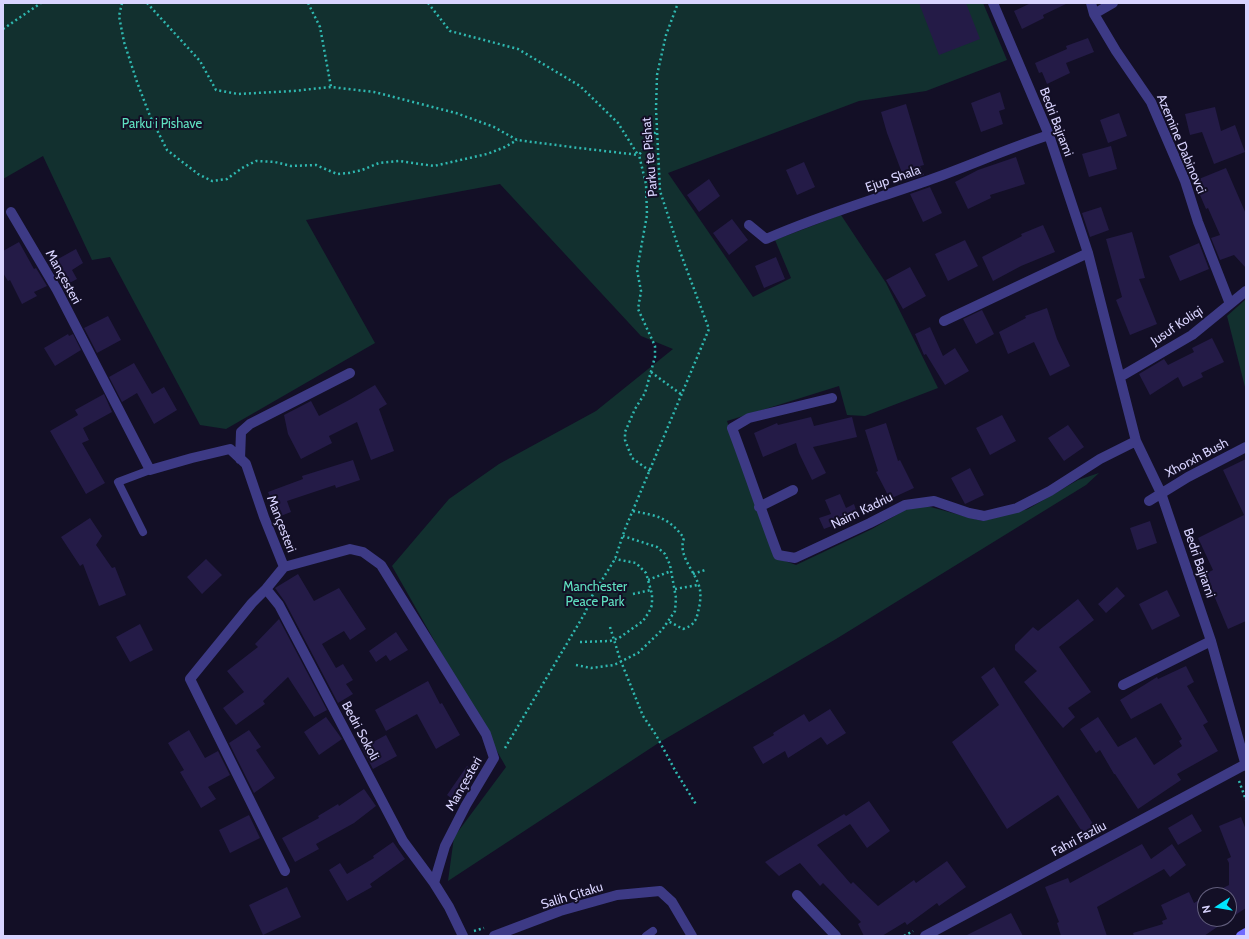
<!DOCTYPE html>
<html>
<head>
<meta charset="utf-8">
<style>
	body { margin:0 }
	#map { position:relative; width:1249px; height:939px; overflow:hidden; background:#130f26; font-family:Cabin,sans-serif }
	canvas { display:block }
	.frame { position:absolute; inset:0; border:4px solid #d9d4ff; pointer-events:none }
	.north { position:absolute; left:1197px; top:887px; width:40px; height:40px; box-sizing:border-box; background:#130f26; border:1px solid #625e7d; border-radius:50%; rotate:258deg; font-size:11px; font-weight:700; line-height:16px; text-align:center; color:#d9d4ff }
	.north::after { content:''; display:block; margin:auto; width:14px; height:18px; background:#00e5ff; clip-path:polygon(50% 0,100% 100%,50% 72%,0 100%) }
</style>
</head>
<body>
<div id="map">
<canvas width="1249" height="939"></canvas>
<div class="frame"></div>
<div class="north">N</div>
</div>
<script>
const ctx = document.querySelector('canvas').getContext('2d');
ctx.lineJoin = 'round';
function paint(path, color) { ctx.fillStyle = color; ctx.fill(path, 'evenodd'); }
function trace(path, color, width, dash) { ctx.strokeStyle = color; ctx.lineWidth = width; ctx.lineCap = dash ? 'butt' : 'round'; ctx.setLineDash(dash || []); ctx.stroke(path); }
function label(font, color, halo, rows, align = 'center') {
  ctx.font = font + ' Cabin,sans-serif'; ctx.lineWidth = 4; ctx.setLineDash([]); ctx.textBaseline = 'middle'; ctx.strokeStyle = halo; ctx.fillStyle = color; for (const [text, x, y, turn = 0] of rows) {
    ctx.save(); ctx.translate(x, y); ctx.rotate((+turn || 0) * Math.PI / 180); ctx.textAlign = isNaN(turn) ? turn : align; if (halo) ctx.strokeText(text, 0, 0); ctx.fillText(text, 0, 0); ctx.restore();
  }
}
const green = new Path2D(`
	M3 3H983L1007 60 926 91 859 101 668 173 753 297 791 278 775 240 841 215 886 283 938 388 865 416 847 415 839 386 727 421 774 557 796 565 872 529 907 509 927 506 982 521 1028 509 1078 480 1099 473 1086 485 836 639 660 742 448 881 454 837 506 767 392 566 449 499 499 464 596 411 673 349 641 336 500 184 306 220 375 343 226 429 200 425 110 257 92 260 43 156 3 179Z
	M1246 299V391L1227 316Z`);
const building = new Path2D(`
	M919 3H966L980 39 939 55Z
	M1031 3H1068L1043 15 1044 18 1022 29 1014 11Z
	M1088 38 1094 52 1066 63 1070 73 1047 84 1042 72 1039 73 1035 63 1067 49 1066 46Z
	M1000 92 1005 109 999 111 1003 124 981 132 971 103Z
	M906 104 924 165 920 166 924 175 905 181 887 133 881 112Z
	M1215 107 1221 131 1235 125 1245 152 1214 164 1202 132 1190 135 1185 114Z
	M1119 113 1127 136 1108 143 1100 120Z
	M1111 146 1117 169 1089 177 1082 154Z
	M1016 157 1025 184 990 195 991 198 968 209 955 182 978 170Z
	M804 162 815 187 797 195 786 170Z
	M1226 168 1246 214V268L1234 255 1220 260 1211 238 1220 235 1208 208 1206 209 1194 181Z
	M709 179 720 196 699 212 687 195Z
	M930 187 942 213 923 222 910 194Z
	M1101 207 1109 230 1090 237 1082 213Z
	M732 219 748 240 729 255 713 233Z
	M1043 225 1055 252 1021 266 993 281 982 257 1022 236 1021 234Z
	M1132 232 1145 278 1139 279 1157 324 1130 335 1116 300 1122 297 1106 239Z
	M965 240 978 266 948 281 935 254Z
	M19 242 34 269 36 268 47 286 34 292 37 296 22 304 10 280 8 281 3 273V251Z
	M1199 243 1209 269 1180 281 1169 256Z
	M76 249 83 263 72 270 77 279 64 286 60 279H58L49 264Z
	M776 257 785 279 764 288 755 266Z
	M910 267 926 296 903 309 886 280Z
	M1047 308 1057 339 1070 366 1050 376 1034 342 1008 354 999 332 1026 318 1025 316Z
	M982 310 994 334 976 344 963 319Z
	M108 316 121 340 97 353 84 328Z
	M930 327 943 356 955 348 969 371 945 385 926 354 924 355 915 334Z
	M68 334 69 336 73 334 81 350 55 366 44 348Z
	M1212 338 1224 362 1201 373 1203 377 1183 387 1178 377 1150 395 1139 374 1164 359 1168 365 1194 352 1192 348Z
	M134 363 152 394 164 387 177 410 154 424 137 393 122 402 109 377Z
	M375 385 387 404 379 409 394 451 371 460 357 422 329 436 332 443 301 459 288 434 284 415 311 401 319 416 351 399Z
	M104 394 112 412 83 428 89 440 82 443 105 483 86 494 50 431 78 415 75 410Z
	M1002 415 1016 441 990 455 976 428Z
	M811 417 814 426 852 417 857 437 813 447 826 473 812 480 799 453 796 443 763 457 754 433 777 423 778 425Z
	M886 423 898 461 900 460 914 488 890 499 876 472 878 471 865 430Z
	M1068 425 1084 447 1064 461 1048 438Z
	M1246 459V621L1228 629 1205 574 1213 570 1198 538 1244 515 1223 470Z
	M353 460 360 480 336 488 335 485 287 501 291 512 278 517 268 492 303 479 302 476Z
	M970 468 984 495 965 504 951 478Z
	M840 494 846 508 854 504 858 516 824 529 819 518 831 514 825 500Z
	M90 518 102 536 96 545 112 568 115 567 126 595 99 606 83 564 80 566 61 537Z
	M1150 521 1157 543 1137 550 1130 528Z
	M206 559 222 575 202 594 187 577Z
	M298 574 314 601 339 588 366 629 350 640 344 631 322 644 336 668 343 664 353 680 346 684 353 694 338 703 285 602 275 588Z
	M1117 587 1125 596 1106 613 1098 604Z
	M1167 590 1180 616 1152 630 1139 604Z
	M1078 599 1094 620 1059 647 1091 692 1068 708 1075 717 1063 728 1024 682 1037 671 1015 650V645L1033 627 1038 631Z
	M279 619 327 710 314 717 288 677 263 701 265 704 236 725 223 708 244 692 227 671 258 647 255 644Z
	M140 624 153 650 130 662 116 637Z
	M396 632 408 650 390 661 386 655 376 662 369 651Z
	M1186 666 1194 682 1187 686 1208 722 1203 725 1218 751 1177 774 1181 780 1138 809 1115 774H1114L1100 750 1096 753 1080 729 1098 717 1118 747 1136 737 1154 765 1182 746 1179 741 1182 739 1161 703 1131 719 1120 700 1157 677 1158 679Z
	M994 667 1014 699 1095 827 1083 833 1058 795 1007 829 952 742 999 705 981 677Z
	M428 681 440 704 442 703 460 735 436 749 417 714 386 731 375 710Z
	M830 709 846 733 827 745 821 737 788 758 785 751 763 764 753 747 774 735 773 733 804 714 809 722Z
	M326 717 342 739 319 755 304 732Z
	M189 730 205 758 218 751 230 775 208 787 216 799 201 808 180 772 184 770 168 743Z
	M249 730 261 747 256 750 275 778 254 793 229 743Z
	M386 735 397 756 373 769 362 748Z
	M467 766 477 773 458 803 447 795Z
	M364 789 376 806 354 823 316 844 319 849 295 862 282 838 319 818 318 816 338 804 339 806Z
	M869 801 890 831 867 848 850 824 817 845 851 884 853 882 878 906 914 880 916 883 947 861 966 887 939 906 937 903 907 925 905 922 882 936H864L858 924 861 922 823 883 820 886 800 863 779 876 765 862 844 814 846 816Z
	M1192 814 1202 831 1178 845 1168 828Z
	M249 815 260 838 230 853 219 830Z
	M1241 817 1246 830V908L1229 919V895H1209L1229 885V863L1227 859 1231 857 1219 826Z
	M393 842 405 859 370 884 372 887 347 901 329 870 340 863 347 874 374 858 373 856Z
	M1142 844 1151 859 1172 844 1186 865 1170 877 1164 869 1097 907 1107 936H1061L1057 923 1059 922 1045 887 1068 878 1070 883Z
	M287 887 301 917 263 935 249 905Z
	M1189 892 1194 903 1205 897V919H1229L1204 936H1134L1133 933 1163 924 1162 921 1167 919 1161 905Z
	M1011 913 1023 936H965Z`);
const path = new Path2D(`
	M122 3 119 16 124 42 137 82 150 116 167 150 198 174 212 181 227 179 242 168 256 161 275 162 291 166 316 165 337 174 349 173 362 170 379 163 399 161 434 166 487 154 505 147 517 140
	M147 3 200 61 216 90 238 94 293 91 331 87 374 92 456 113 494 127 517 140 579 148 639 155
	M308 3 320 27 331 87
	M428 3 450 31 518 49 580 86 618 123 638 155
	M3 29 41 3
	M651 372 682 395
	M650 471 632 458 625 440V432L635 409 645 393 655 357V346L638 309 641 291 637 270 647 215 646 184 639 155 657 130
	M633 511C658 516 668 517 684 538 677 557 697 572 700 590 701 597 700 605 698 612 696 622 692 626 683 629L668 621
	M693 574 705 570
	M648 580 671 571
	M675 589 698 585V584
	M633 594 651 590
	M610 627 620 659 643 716 656 735 676 772 697 806
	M580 642 610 641 619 638 643 621 649 612 652 605V594L646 573 636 563 615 559
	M576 665 591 668 614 665 638 653 662 630 675 611 676 598 670 565 665 554 657 547 623 536
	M505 748 585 613 592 596 615 559 625 529 709 329 679 249 660 191 656 109 657 75 666 35 678 3
	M1239 781 1246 800
	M474 931 484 928
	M904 936 913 931`);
const lane = new Path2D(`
	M143 532 118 482 150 470
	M646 936 653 931`);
const street = new Path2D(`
	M993 3 1049 135 1088 253 1136 441 1161 493 1211 641 1246 766
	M1091 3 1094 14 1116 51 1151 102 1185 181 1198 222 1230 304
	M1094 14 1113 3
	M11 212 57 290 150 470 192 458 230 449 246 464 264 517 284 567
	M749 225 766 239C820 215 876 199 932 179 971 165 1009 148 1049 135
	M944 321 1088 253
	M1120 377 1192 335 1246 291
	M832 398 749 418 732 428C748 470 762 513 778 555L795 558 870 523 905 505 934 501 969 513 984 516 1017 508 1050 491 1100 459 1136 441
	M240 459 241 432 250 424 350 373
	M1149 501 1188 477 1246 447
	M759 507 793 490
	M284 567 350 549 363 552 381 565 486 734 494 758 466 805 445 846 434 883
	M284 567 266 589 252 603 190 679 285 871
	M266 589 279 605 403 841 434 883 449 907 463 936
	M1123 685 1211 641
	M797 895 836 936
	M494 936 560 911 617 895 660 891 672 902 692 936
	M925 936 1246 764`);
const secondary = new Path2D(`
	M1241 936 1246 933`);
const streetNames = [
	["Bedri Bajrami",1056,122,69],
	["Azemine Dabinovci",1181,144,67],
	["Parku te Pishat",650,157,-95],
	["Ejup Shala",893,179,-19],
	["Mançesteri",63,277,61],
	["Jusuf Koliqi",1177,326,-34],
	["Xhorxh Bush",1197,458,-28],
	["Naim Kadriu",862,511,-26],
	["Mançesteri",281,524,69],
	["Bedri Bajrami",1199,563,71],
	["Bedri Sokoli",360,731,62],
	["Mançesteri",464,784,-60],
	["Fahri Fazliu",1079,839,-28],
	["Salih Çitaku",572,896,-17]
];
const parkNames = [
	["Parku i Pishave",162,124],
	["Manchester",595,587],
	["Peace Park",595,602]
];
paint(green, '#12302f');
paint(building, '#241b47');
trace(path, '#2fb8b0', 2.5, [2, 3]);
trace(lane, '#3d3a85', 8);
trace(street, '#3d3a85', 10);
trace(secondary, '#6f6bff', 10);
label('13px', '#d9d4ff', '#130f26', streetNames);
label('13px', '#5fe0c0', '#130f26', parkNames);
</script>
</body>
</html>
